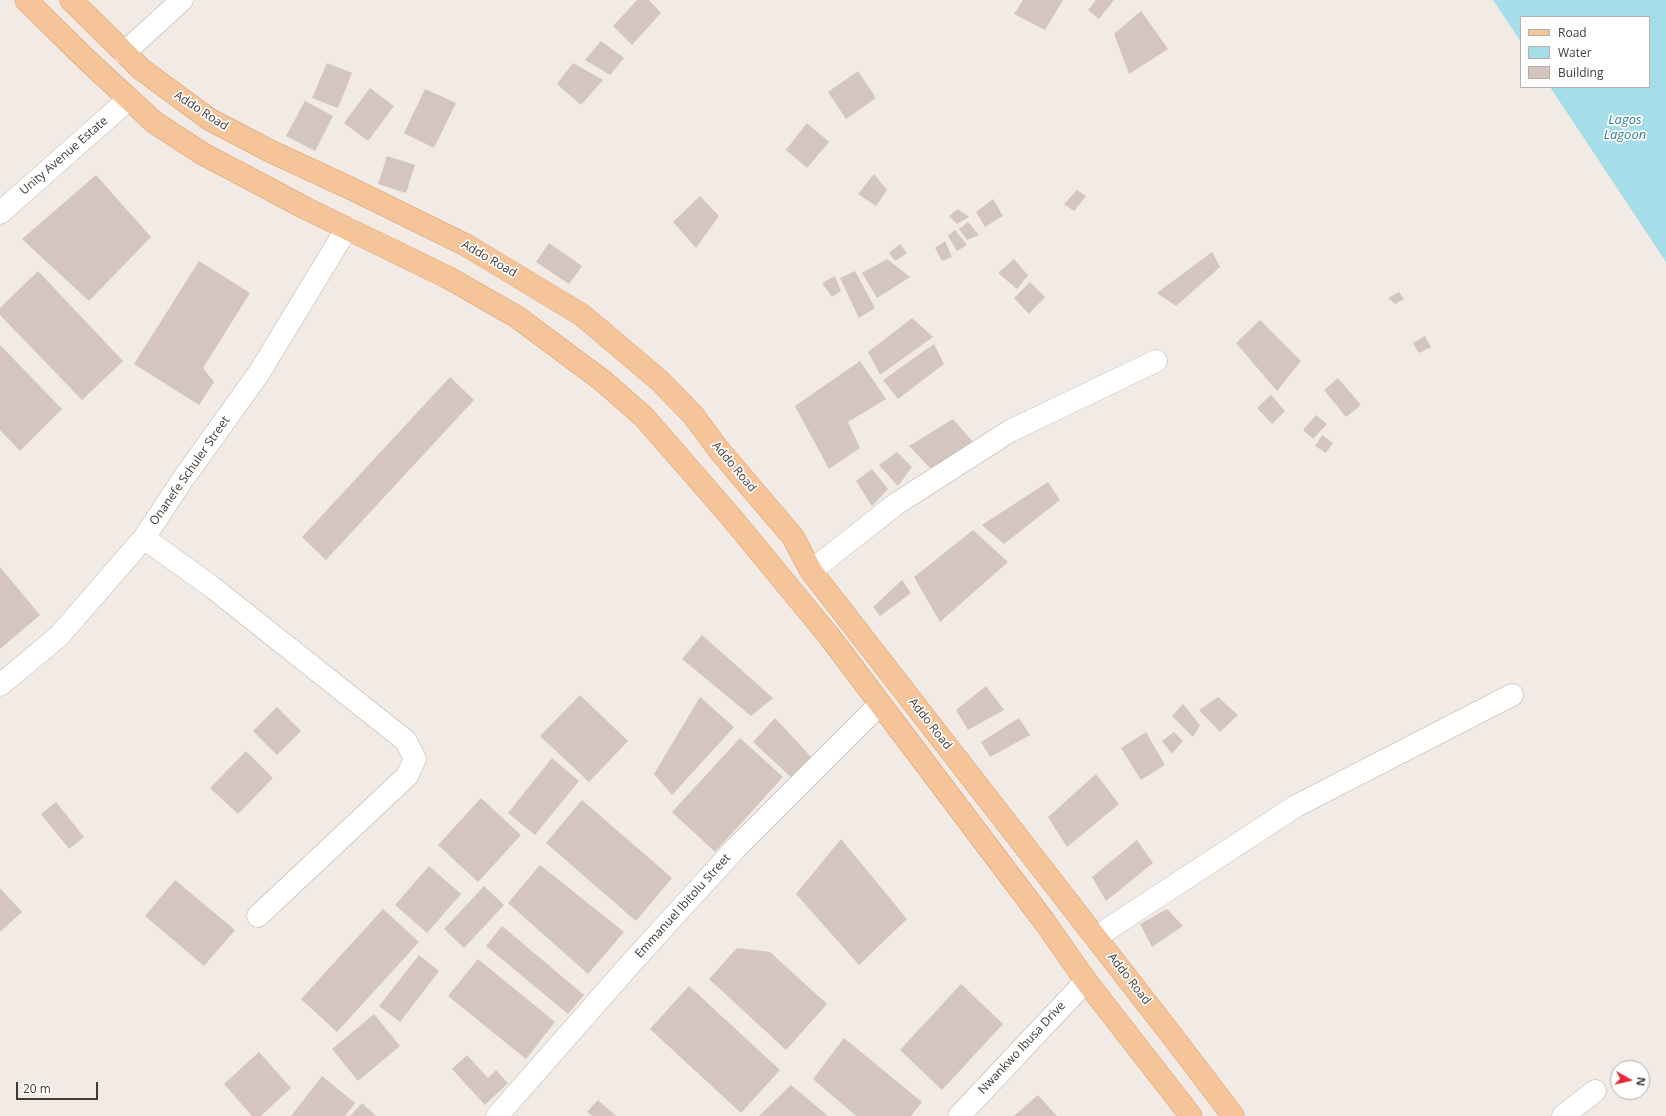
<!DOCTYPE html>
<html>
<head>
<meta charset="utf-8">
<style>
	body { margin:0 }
	#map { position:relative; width:1666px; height:1116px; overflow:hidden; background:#f1eae5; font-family:"Open Sans",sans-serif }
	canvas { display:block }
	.legend { position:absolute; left:1520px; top:16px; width:130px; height:72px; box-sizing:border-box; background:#fff; border:1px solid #b3b0ae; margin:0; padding:5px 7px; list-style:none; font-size:12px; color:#423a35 }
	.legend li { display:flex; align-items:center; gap:8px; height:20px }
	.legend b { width:20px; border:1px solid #b3b0ae }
	.north { position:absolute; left:1610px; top:1060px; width:40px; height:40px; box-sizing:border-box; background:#fff; border:1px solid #b3b0ae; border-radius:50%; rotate:98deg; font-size:11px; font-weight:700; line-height:16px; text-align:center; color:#423a35 }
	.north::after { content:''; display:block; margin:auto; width:14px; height:18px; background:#e62636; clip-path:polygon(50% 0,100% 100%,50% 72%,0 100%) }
	.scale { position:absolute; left:16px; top:1082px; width:82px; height:18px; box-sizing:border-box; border:2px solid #423a35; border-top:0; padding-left:5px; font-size:12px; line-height:14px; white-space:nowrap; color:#423a35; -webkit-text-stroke:3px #fff; paint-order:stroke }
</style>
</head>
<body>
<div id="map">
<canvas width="1666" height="1116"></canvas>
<ul class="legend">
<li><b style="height:5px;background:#f5c599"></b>Road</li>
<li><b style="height:11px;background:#a5dde9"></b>Water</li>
<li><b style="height:11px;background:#d4c6be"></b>Building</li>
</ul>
<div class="north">N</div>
<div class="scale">20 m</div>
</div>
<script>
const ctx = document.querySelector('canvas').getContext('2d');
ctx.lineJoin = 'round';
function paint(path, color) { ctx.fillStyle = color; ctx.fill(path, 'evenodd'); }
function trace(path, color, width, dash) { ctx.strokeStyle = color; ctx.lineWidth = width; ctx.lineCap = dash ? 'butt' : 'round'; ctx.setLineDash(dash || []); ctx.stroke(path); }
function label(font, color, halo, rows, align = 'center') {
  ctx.font = font + ' "Open Sans",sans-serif'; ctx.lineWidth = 3.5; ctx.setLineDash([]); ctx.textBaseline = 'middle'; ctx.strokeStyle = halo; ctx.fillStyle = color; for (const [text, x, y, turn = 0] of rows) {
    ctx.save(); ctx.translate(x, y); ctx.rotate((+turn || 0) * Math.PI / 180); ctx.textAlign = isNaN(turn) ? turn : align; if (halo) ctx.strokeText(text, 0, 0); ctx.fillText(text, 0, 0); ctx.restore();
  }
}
const water = new Path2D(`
	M1493 0H1666V262L1550 87H1649V17H1521V42Z`);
const building = new Path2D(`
	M637 0H649L661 13 632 45 613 26Z
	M1023 0H1063L1045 30 1014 14Z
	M1096 0H1114L1099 19 1088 10Z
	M1141 11 1168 49 1129 74 1114 34Z
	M601 41 624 58 610 75 585 60Z
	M327 63 352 73 338 108 312 98Z
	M573 63 603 80 581 105 557 84Z
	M858 71 876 98 846 119 828 92Z
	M370 88 394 106 368 141 344 123Z
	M425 89 456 103 434 148 404 133Z
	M305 101 333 116 315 151 286 136Z
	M807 123 829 142 807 168 786 150Z
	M387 156 415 165 406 193 378 184Z
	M874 174 887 190 876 206 858 194Z
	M96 175 151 237 89 301 22 239Z
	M1077 190 1086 196 1074 211 1064 204Z
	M700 196 719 216 696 248 673 222Z
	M993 199 1003 216 985 227 976 212Z
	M958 209 969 217 957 224 949 216Z
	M968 222 979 235 967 240 959 229Z
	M955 230 967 245 957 251 948 236Z
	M945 241 952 257 942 261 935 248Z
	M549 243 582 266 569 284 536 262Z
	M900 244 907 253 895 261 889 253Z
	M1212 252 1220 267 1176 306 1157 293Z
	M887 259 910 277 877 298 862 273Z
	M1014 259 1028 275 1017 289 998 273Z
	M199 261 250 293 203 368 214 382 199 405 134 364Z
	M38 271 123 361 82 400 0 315V308Z
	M855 271 875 308 859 318 840 278Z
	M835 276 841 291 832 297 822 283Z
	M1030 282 1045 297 1029 314 1014 298Z
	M1399 292 1404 299 1395 304 1388 298Z
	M912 318 933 337 880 375 868 352Z
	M1260 320 1301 361 1277 391 1236 343Z
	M1425 336 1431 347 1419 353 1413 343Z
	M934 344 944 364 898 399 883 380Z
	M0 345 62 409 20 451 0 430Z
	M860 361 886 399 848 422 860 448 829 469 795 406Z
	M450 377 474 400 326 560 302 537Z
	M1338 378 1361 405 1346 417 1324 390Z
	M1271 395 1285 411 1272 424 1257 408Z
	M1316 415 1327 424 1313 439 1303 430Z
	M953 419 974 443 931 469 909 446Z
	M1322 435 1333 443 1326 453 1315 446Z
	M897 452 912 467 898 486 879 465Z
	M872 469 888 489 872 506 856 481Z
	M1048 482 1060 500 1004 544 982 525Z
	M973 530 1008 562 940 622 914 577Z
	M0 567 40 615 0 649Z
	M902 580 911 593 880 616 873 607Z
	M702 635 773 698 751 716 682 659Z
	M986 686 1004 710 968 730 956 710Z
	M580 695 628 741 589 782 540 736Z
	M700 697 734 727 672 795 654 774Z
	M1218 697 1238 715 1220 732 1199 710Z
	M1183 704 1200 725 1193 737 1172 716Z
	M277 707 301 731 277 755 253 731Z
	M775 718 812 758 794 780 753 742Z
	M1019 718 1030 735 990 757 981 742Z
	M1146 732 1165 765 1141 780 1121 748Z
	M1174 732 1183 741 1172 754 1162 741Z
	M740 738 783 777 715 852 672 812Z
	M246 751 273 778 238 814 210 788Z
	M552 758 579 781 535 835 508 813Z
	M1096 774 1119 804 1067 847 1048 817Z
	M481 798 521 835 478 882 438 845Z
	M582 800 672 878 636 921 546 843Z
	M56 802 84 837 69 849 41 814Z
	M841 839 907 919 859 965 796 894Z
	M1137 840 1153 863 1106 901 1092 877Z
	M540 865 624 932 588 974 508 903Z
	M429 866 461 894 427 933 395 905Z
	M175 880 235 930 204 966 145 916Z
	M484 886 504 905 464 948 444 929Z
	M0 888 22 912 0 932Z
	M383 909 419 942 337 1032 301 999Z
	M1167 909 1183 926 1152 947 1140 924Z
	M502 926 584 995 568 1014 486 946Z
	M737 948 770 952 827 1004 786 1050 709 979Z
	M419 955 439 971 400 1022 379 1006Z
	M478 959 555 1022 526 1059 448 996Z
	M961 984 1003 1024 942 1090 900 1050Z
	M689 986 780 1070 741 1113 650 1029Z
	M374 1014 400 1046 358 1081 332 1049Z
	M844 1038 922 1102 911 1116H856L813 1079Z
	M259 1052 291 1088 261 1116H252L224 1084Z
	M467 1055 488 1078 496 1070 508 1083 485 1105 452 1069Z
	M322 1076 355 1103 345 1116H291Z
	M791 1085 828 1116H759Z
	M1038 1095 1057 1116H1014Z
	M598 1100 616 1116H592L587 1112Z
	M362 1103 376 1116H350Z`);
const minor = new Path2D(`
	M124 53 182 0
	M0 213 129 99
	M144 538 212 587 406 741 415 759 407 776 258 916
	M811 571 896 504 1010 431 1156 361
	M0 685 59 636 144 538 183 479 259 373 347 228
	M1096 937 1296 806 1512 695
	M497 1116 634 960 736 848 879 705
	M959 1116 1086 981
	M1563 1116 1595 1091`);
const major = new Path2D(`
	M26 0 88 61 154 122 203 154 243 175 307 209 447 277 517 317 603 381 644 417 731 517 829 636 1044 921 1086 981 1191 1116
	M71 0 141 69 209 119 270 151 352 189 466 245 582 315 660 381 693 415 719 450 793 537 811 571 1180 1046 1233 1116`);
const streetNames = [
	["Addo Road",201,111,33],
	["Unity Avenue Estate",64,156,-41],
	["Addo Road",489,259,30],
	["Addo Road",734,467,50],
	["Onanefe Schuler Street",190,471,-55],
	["Addo Road",930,724,52],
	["Emmanuel Ibitolu Street",683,906,-48],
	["Addo Road",1129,979,52],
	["Nwankwo Ibusa Drive",1022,1048,-47]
];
const waterNames = [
	["Lagos",1625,120],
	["Lagoon",1625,135]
];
paint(water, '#a5dde9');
paint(building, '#d4c6be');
trace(minor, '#bbb0a8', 23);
trace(major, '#d89d6b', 23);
trace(minor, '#fff', 22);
trace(major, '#f5c599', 22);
label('12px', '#423a35', '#fff', streetNames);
label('italic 13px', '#327d8e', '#fff', waterNames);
</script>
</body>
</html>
